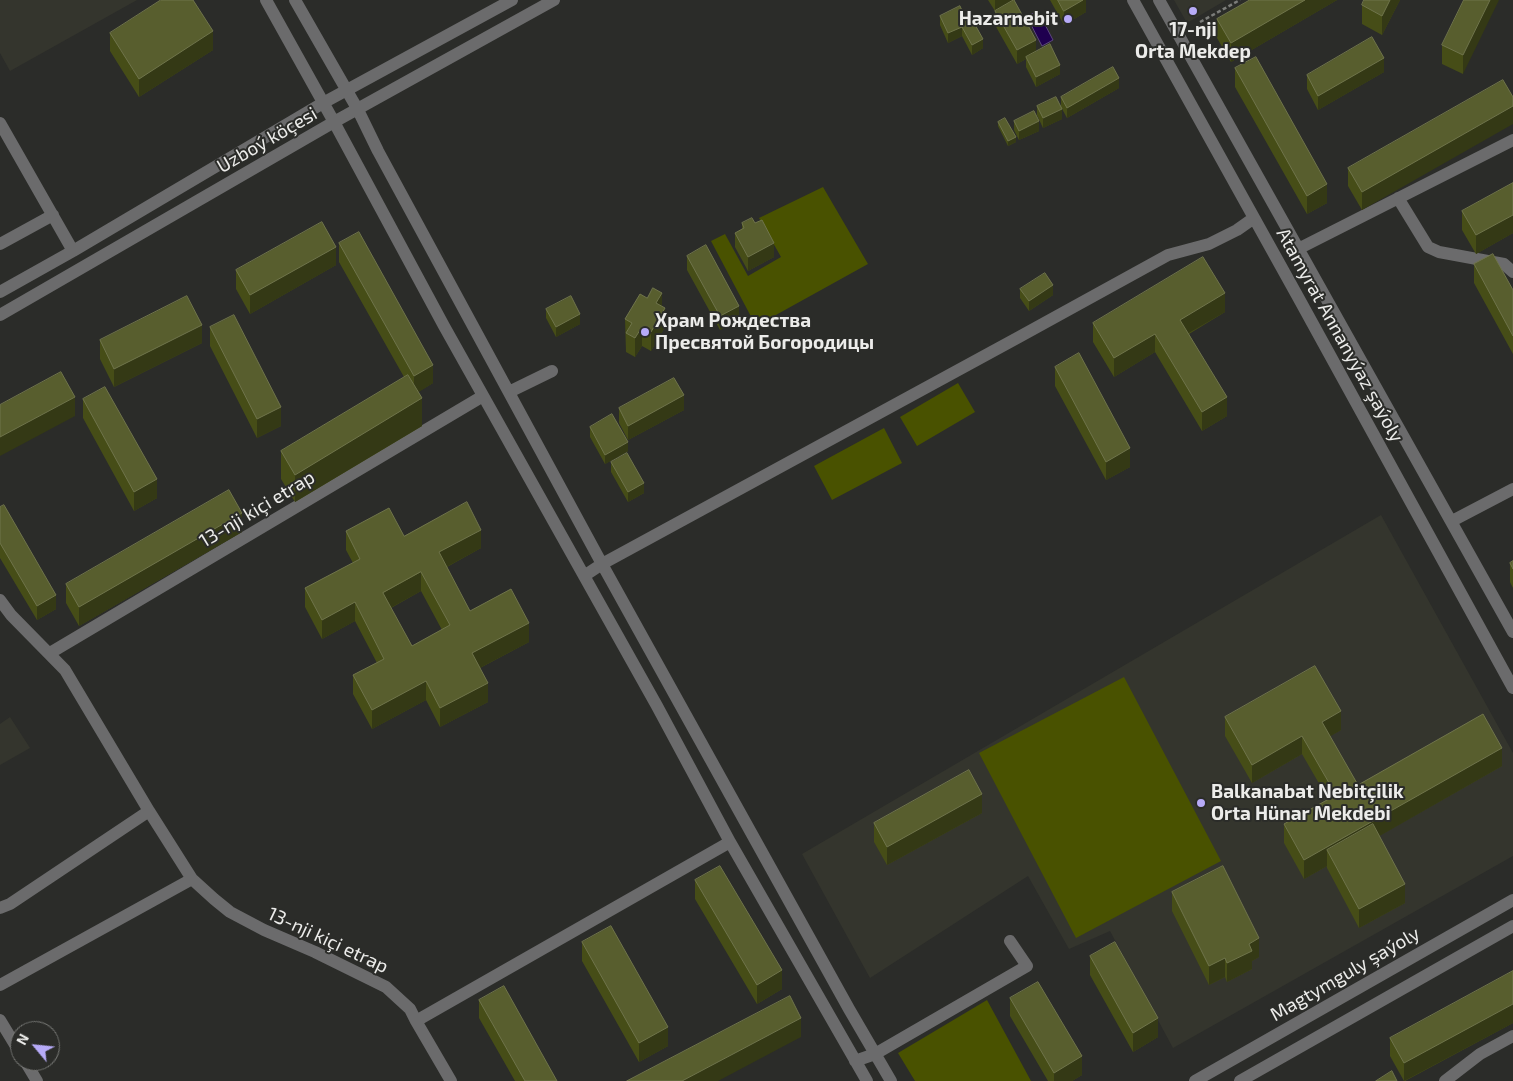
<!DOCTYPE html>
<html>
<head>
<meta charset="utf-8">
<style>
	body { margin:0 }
	#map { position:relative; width:1513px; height:1081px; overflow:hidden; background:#2b2c29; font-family:"Exo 2",sans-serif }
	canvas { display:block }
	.north { position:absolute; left:10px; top:1021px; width:50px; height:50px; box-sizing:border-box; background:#2b2c29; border:1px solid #787976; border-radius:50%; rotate:298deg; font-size:14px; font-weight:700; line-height:20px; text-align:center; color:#ececea }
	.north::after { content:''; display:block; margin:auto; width:18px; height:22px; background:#b7abf8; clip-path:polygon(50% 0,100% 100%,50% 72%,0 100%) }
</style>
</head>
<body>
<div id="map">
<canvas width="1513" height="1081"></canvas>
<div class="north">N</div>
</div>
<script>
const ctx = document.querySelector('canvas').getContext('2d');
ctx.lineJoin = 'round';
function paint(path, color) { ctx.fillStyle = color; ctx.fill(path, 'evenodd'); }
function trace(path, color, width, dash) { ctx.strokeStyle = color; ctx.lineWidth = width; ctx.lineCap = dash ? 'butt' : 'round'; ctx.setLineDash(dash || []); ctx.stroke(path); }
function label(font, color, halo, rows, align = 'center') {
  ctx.font = font + ' "Exo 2",sans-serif'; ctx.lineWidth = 4; ctx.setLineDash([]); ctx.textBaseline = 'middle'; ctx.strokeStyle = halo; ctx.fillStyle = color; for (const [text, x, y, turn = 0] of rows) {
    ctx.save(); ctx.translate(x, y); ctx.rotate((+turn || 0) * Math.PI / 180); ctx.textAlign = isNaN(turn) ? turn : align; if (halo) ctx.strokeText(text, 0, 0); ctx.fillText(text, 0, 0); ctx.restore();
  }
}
const built = new Path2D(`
	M0 0H137L10 71 0 53Z
	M1174 0H1226L1187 23Z
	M1381 515 1513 753V856L1173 1048 1110 931 1069 949 1028 876 870 978 802 854Z
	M10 717 30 748 0 765V724Z`);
const green = new Path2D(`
	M823 187 868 264 756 326 711 241 725 234 748 276 781 257 759 218Z
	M958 383 975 412 917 446 900 417Z
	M884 428 902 463 832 500 814 466Z
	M1124 677 1221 861 1076 938 979 753Z
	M987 1000 1031 1081H915L898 1053Z`);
const water = new Path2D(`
	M1038 11 1053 40 1042 46 1027 17Z`);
const path = new Path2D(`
	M1200 22 1240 0`);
const minor = new Path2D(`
	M266 0 334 122 444 326 657 706 730 842 867 1081
	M295 0 358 110 378 151 602 564 849 1009 891 1081
	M1133 0 1298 297 1513 688
	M1159 0 1513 632
	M0 123 73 251
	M1398 198 1428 247 1439 252 1504 264 1513 272
	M0 244 53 215
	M1298 249 1513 140
	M0 292 73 251 323 103 512 0
	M0 315 334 122 554 0
	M509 392 552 371
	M1452 521 1513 489
	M584 576 602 564 1019 337 1168 255 1209 244 1237 230 1254 218
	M0 600 11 615 65 670 149 811 10 904 0 908
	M50 653 483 396
	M192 879 214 899 230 912 264 930 315 952 386 987 410 1009 416 1021 451 1081
	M0 985 192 879 149 811
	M0 1020 20 1053
	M416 1021 730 842
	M25 1061 37 1081
	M855 1061 875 1054 1027 966 1010 941
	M1195 1081 1513 900
	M1240 1081 1513 926
	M1445 1081 1480 1054 1513 1036`);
const wall = new Path2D(`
	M988 0H1015L1014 1 1036 52 1060 74 1036 87 1026 67V59L1017 64 995 25V11Z
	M1050 0H1086V12L1064 25Z
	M1250 0H1337L1231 62 1217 38V19Z
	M1400 0 1382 35 1362 24V5Z
	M1464 0 1463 74 1442 64V45Z
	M940 16 968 24 983 48 972 55 962 36 948 43 940 25Z
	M110 33 213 50 139 97 110 51Z
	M1235 68 1327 203 1307 214 1235 87Z
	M1384 72 1318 110 1307 89V75Z
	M1119 88 1067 118 1061 107V97Z
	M1513 97 1362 210 1348 186V168Z
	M1037 106 1062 119 1043 128 1037 115Z
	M1014 121 1039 131 1019 140 1014 130Z
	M998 122 1016 142 1008 146 998 126Z
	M1513 183V233L1476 254 1462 230V211Z
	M742 223H755L774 257 748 271 735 247V233L742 230Z
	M339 243 433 383 418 392 422 426 295 502 281 479V451L404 377 339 262Z
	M687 256 739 320 720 330 687 270Z
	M1474 264 1513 290V354L1474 283Z
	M336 265 250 314 236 289V270Z
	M1020 289 1053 295 1029 311 1020 298Z
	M662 306 665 327 651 351 642 346 635 357 626 352 625 319Z
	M546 309 580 324 556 337 546 318Z
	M1225 312 1189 334 1227 416 1202 431 1155 352 1114 377 1093 342V323Z
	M210 327 281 426 257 438 210 346Z
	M100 340 202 343 114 387 100 359Z
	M1055 367 1130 467 1106 480 1055 386Z
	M83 399 157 498 134 511 83 418Z
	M619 408 684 410 628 440 619 423Z
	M590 427 628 451 605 464 590 437Z
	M611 462 644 493 628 502 611 472Z
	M0 507 56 609 37 620 0 558Z
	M346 531 404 536 481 548 447 567 470 611 529 642 480 668 488 702 440 727 426 700 372 729 353 694V675L377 663 355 621 322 639 305 607V588L353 563 346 550ZM421 591 442 630 412 646 391 608Z
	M242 532 79 626 66 603V584Z
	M1513 561V588L1510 582V563Z
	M1225 717 1341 730 1330 736 1358 785 1502 766 1379 836 1405 903 1359 928 1327 868V866L1304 879 1284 843V824L1328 799 1302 754 1252 783 1225 736Z
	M982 813 887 865 874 842V823Z
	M695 880 782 989 757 1004 695 899Z
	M1172 892 1259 957 1252 961V969L1227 982 1225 977 1209 985 1172 911Z
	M582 942 668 1046 639 1062 582 961Z
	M1090 956 1158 1037 1133 1052 1090 975Z
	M1010 998 1082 1075 1072 1081H1048L1010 1016Z
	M479 1000 557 1081H515L479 1018Z
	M1513 1023 1405 1081H1404L1390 1056V1038Z`);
const shadedWall = new Path2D(`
	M995 0H1015L995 11Z
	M1083 0H1086V12L1064 25V11Z
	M1305 0H1337L1231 62V43Z
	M1390 0H1400L1382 35V16Z
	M1490 0H1499L1463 74V55Z
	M962 27V36L948 43V33Z
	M213 31V50L139 97V79Z
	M983 39V48L972 55V45Z
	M1036 40V54L1026 57V59L1017 64V50Z
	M1384 58V72L1318 110V96Z
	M1060 65V74L1036 87V77Z
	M1119 78V88L1067 118V108Z
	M1513 106V124L1362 210V192Z
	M1062 109V119L1043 128V118Z
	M1039 121V131L1019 140V131Z
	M1016 137V142L1008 146V141Z
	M1327 184V203L1307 214V196Z
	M1513 215V233L1476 254V235Z
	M774 243V257L748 271V257Z
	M336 247V265L250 314V295Z
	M1053 285V295L1029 311V301Z
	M662 293V312L656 303Z
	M1225 293V312L1180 338V320Z
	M739 306V320L720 330V316Z
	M665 308V327L651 351V332Z
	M580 314V324L556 337V327Z
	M202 325V343L114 387V369Z
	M642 327V346L635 357V338Z
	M1155 334V352L1114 377V358Z
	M433 365V383L414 395V376Z
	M684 395V410L628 440V426Z
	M75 397V416L0 456V437Z
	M1227 397V416L1202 431V412Z
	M422 398V426L295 502V475Z
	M281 407V426L257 438V419Z
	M628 442V451L605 464V455Z
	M1130 448V467L1106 480V462Z
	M157 479V498L134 511V492Z
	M644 483V493L628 502V492Z
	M242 513V532L79 626V607Z
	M481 530V548L439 571V552Z
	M421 572V591L383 612V593Z
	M56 595V609L37 620V606Z
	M355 602V621L322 639V620Z
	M529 623V642L472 672V653Z
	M426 681V700L372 729V710Z
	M488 683V702L440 727V708Z
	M1341 711V730L1322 741V722Z
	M1302 736V754L1252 783V765Z
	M1502 748V766L1334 862 1327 850V866L1304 879V860Z
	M982 794V813L887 865V847Z
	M1405 884V903L1359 928V909Z
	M1259 938V957L1252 961V969L1227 982V963L1249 944Z
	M1225 958V977L1209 985V966Z
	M782 970V989L757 1004V985Z
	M1513 1004V1023L1404 1081V1063Z
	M801 1018V1037L718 1081H682Z
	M1158 1018V1037L1133 1052V1033Z
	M668 1027V1046L639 1062V1043Z
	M1082 1056V1075L1072 1081H1054V1073Z`);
const building = new Path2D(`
	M161 0H193L213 31 139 79 110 33Z
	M1014 0 1036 40 1017 50 995 11Z
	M1058 0H1083L1064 11Z
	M1250 0H1305L1231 43 1217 19Z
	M1364 0H1390L1382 16 1362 5Z
	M1464 0H1490L1463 55 1442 45Z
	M960 6 968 24 973 21 983 39 972 45 962 27 948 33 940 16Z
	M1372 37 1384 58 1318 96 1307 75Z
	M1050 44 1060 65 1036 77 1026 57Z
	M1256 57 1327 184 1307 196 1235 68Z
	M1113 67 1119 78 1067 108 1061 97Z
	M1503 80 1513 97V106L1362 192 1348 168Z
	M1056 97 1062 109 1043 118 1037 106Z
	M1034 111 1039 121 1019 131 1014 121Z
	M1005 118 1016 137 1008 141 998 122Z
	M1513 183V215L1476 235 1462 211Z
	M752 218 755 223 762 220 774 243 748 257 735 233 744 228 742 223Z
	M322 222 336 247 250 295 236 270Z
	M359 232 433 365 414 376 339 243Z
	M706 245 739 306 720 316 687 256Z
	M1493 254 1513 290V336L1474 264Z
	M1203 257 1225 293 1180 320 1227 397 1202 412 1155 334 1114 358 1093 323Z
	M1045 273 1053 285 1029 301 1020 289Z
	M653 288 662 293 656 303 665 308 651 332 642 327 635 338 626 333 632 323 625 319 640 294 647 298Z
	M187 296 202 325 114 369 100 340Z
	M571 296 580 314 556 327 546 309Z
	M234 315 281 407 257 419 210 327Z
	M1079 353 1130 448 1106 462 1055 367Z
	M61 372 75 397 0 437V405Z
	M408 375 422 398 295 475 281 451Z
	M674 378 684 395 628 426 619 408Z
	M105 387 157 479 134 492 83 399Z
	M612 414 628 442 605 455 590 427Z
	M627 453 644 483 628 492 611 462Z
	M229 490 242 513 79 607 66 584Z
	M467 502 481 530 439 552 470 611 511 589 529 623 472 653 488 683 440 708 426 681 372 710 353 675 384 659 355 602 322 620 305 588 360 559 346 531 389 508 404 536ZM421 572 450 625 412 646 383 593Z
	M4 505 56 595 37 606 0 543V507Z
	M1513 561V569L1510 563Z
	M1315 666 1341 711 1322 722 1358 785 1483 714 1502 748 1304 860 1284 824 1336 795 1302 736 1252 765 1225 717Z
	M969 770 982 794 887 847 874 823Z
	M1373 824 1405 884 1359 909 1327 850Z
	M720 866 782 970 757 985 695 880Z
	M1223 866 1259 938 1249 944 1252 951 1227 963 1225 958 1209 966 1172 892Z
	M611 926 668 1027 639 1043 582 942Z
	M1115 942 1158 1018 1133 1033 1090 956Z
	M1513 971V1004L1404 1063 1390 1038Z
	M1038 982 1082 1056 1054 1073 1010 998Z
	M504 986 557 1081H525L479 1000Z
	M790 996 801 1018 682 1081H627Z
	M1392 1071 1397 1081H1376Z`);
const markers = [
	[1193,11,5,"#b7abf8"],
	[1068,19,5,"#b7abf8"],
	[645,332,5,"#b7abf8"],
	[1201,803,5,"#b7abf8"]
];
const poiNames = [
	["Hazarnebit",1058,19,"right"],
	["17-nji",1193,30,"center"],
	["Orta Mekdep",1193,52,"center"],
	["Храм Рождества",655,321],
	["Пресвятой Богородицы",655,343],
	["Balkanabat Nebitçilik",1211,792],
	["Orta Hünar Mekdebi",1211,814]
];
const streetNames = [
	["Uzboý köçesi",267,140,-30],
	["Atamyrat Annanyýaz şaýoly",1340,335,61],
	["13-nji kiçi etrap",257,509,-31],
	["13-nji kiçi etrap",328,940,25],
	["Magtymguly şaýoly",1345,974,-30]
];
paint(built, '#34352d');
paint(green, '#495200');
paint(water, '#1f004f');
trace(water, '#5c477e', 1);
trace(path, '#7c7d7a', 2.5, [4, 2.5]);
trace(minor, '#6b6b6c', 12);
paint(wall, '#464d17');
paint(shadedWall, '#343915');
paint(building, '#585e2e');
trace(building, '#6f744b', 1);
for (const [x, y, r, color] of markers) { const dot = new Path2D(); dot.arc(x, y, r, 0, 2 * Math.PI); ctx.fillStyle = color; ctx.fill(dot); trace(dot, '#2b2c29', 2); }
label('bold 19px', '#ececea', '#2b2c29', poiNames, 'left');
label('19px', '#ececea', '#2b2c29', streetNames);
</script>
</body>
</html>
